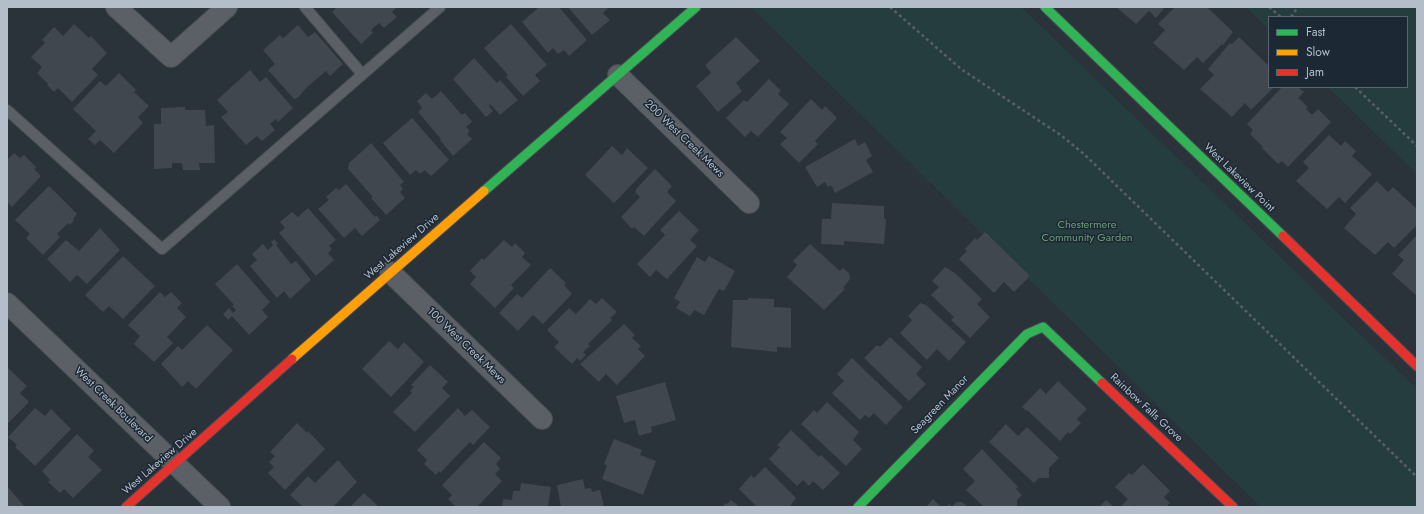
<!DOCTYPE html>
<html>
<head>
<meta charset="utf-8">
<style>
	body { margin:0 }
	#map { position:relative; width:1424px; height:514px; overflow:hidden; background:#2a323a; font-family:Jost,sans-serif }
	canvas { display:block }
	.frame { position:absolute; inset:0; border:8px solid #b4becb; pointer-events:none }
	.legend { position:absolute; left:1268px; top:16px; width:140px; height:72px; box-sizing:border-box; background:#1d2835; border:1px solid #596471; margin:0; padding:5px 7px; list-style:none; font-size:12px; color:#b4becb }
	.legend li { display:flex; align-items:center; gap:8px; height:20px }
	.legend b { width:20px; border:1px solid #596471 }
</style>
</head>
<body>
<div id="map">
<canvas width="1424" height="514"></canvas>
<div class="frame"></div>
<ul class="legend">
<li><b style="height:5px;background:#30b455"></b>Fast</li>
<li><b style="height:5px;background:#ff9f0a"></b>Slow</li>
<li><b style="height:5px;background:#e5322d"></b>Jam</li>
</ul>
</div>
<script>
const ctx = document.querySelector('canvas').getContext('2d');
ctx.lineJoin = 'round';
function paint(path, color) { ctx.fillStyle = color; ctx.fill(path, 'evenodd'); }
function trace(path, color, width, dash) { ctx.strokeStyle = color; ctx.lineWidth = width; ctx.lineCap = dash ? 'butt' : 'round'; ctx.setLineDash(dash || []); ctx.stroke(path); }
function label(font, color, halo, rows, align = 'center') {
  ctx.font = font + ' Jost,sans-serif'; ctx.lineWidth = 3; ctx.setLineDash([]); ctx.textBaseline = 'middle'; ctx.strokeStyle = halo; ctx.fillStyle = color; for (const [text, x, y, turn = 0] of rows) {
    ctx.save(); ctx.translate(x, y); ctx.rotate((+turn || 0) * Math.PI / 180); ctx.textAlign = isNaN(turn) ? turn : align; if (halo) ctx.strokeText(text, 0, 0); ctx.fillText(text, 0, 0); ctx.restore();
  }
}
const green = new Path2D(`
	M751 7H1021L1417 389V507H1261Z
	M1245 7H1417V174L1328 87H1407V17H1269V30Z`);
const building = new Path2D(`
	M337 7H397L392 12 397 17 384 28 379 23 371 30 373 33 361 44 332 12Z
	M539 7H559L587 40 569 56 564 50 558 54 553 48 548 53 522 22Z
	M568 7H607L608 8 603 13 610 20 592 35Z
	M1116 7H1165L1156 18 1149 11 1136 24Z
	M1175 7H1207L1233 32 1223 45 1222 44 1203 63 1197 57 1184 70 1153 43 1165 30 1158 24Z
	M74 24 89 38 91 36 107 53 92 69 98 75 72 102 58 88 54 92 47 85 48 84 37 73 42 67 31 57 45 43 42 40 54 27 63 36Z
	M511 24 547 65 535 75 540 81 523 96 506 77 508 75 484 48Z
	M298 25 308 37 315 32 343 64 330 76 326 71 306 88 299 97 294 99 268 70 275 64 263 50 280 35 283 38Z
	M736 37 760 61 736 83 742 91 718 112 696 86 711 73 705 65Z
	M1239 37 1269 66V87H1274L1251 110 1245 103 1232 117 1200 89 1214 75 1208 69 1230 43 1232 44Z
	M474 58 497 83 500 80 518 100 500 115 490 104 489 106 493 111 486 117 453 79Z
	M250 70 260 82 266 77 293 108 278 122 276 119 270 124 275 130 262 141 257 136 246 145 221 117 228 112 217 100Z
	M119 73 136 90 134 92 149 106 138 117 143 123 114 153 100 140 95 145 88 139 96 131 73 109 100 81 106 86Z
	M769 79 781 91 778 94 789 104 758 137 751 131 745 137 726 118 744 100 747 102Z
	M1282 87H1301L1300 89 1304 92 1298 98 1308 107 1306 109 1312 115 1318 109 1331 122 1288 167 1282 161 1278 164 1262 148 1263 147 1250 134 1253 130 1247 124Z
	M441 91 462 115 465 113 472 122 466 127 470 131 467 134 472 139 453 156 440 140 441 139 418 112 422 108 417 101 426 93 432 99Z
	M811 99 822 110 825 106 837 118 815 141 818 144 799 163 780 144 787 138 780 132Z
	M185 107V110H205L206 126 214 125 215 163H199L200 170H183L182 163H172V168L154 169V124H161V108Z
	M412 118 449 160 431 176 425 170 420 174 416 170 410 175 383 143Z
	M1329 135 1341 146 1345 141 1356 151 1352 156 1372 174 1345 203 1339 197 1327 209 1296 181 1309 168 1303 162Z
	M855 139 858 146 865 142 872 156 866 160 873 172 835 193 831 185 828 187 825 182 817 187 805 167Z
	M371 143 404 182 400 185 403 189 400 192 405 198 386 215 371 198 373 197 348 169 349 163Z
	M612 146 622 155 627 148 648 168 614 203 585 175Z
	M14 153 20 158 24 155 36 167 34 169 41 176 12 207 7 202V160Z
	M655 169 672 186 667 192 676 201 644 236 634 227 632 229 621 217 640 197 635 192 637 188Z
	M1377 181 1388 192 1393 187 1417 209V225L1394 248 1388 242 1375 255 1344 228 1356 214 1350 208Z
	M346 184 375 217 376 215 380 220 362 236 355 228 344 238 318 209 329 200 326 197 336 188 339 190Z
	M49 186 77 214 73 219 74 220 70 225 68 223 57 234 60 237 43 255 26 238 30 234 15 220Z
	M832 203 884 206V219H886L884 244 844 241V245L821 244 822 219H831Z
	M308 208 336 240 329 246 332 249 328 253 334 260 316 276 279 233 285 228 280 222 292 212 298 217Z
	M679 211 699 230 690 240 697 246 667 279 656 270 650 277 637 264 665 235 660 230Z
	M100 228 120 250 87 284 77 275 70 282 47 259 66 240 79 251Z
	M985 232 1030 276 1014 292 1004 282 994 293 959 259 967 251 965 249 975 238 977 240Z
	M1417 235V296L1392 274 1404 260 1398 255Z
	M274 239 278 244 276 245 291 264 296 261 311 280 290 299 284 291 277 298 250 266 257 260 252 254 263 244 268 250 273 245 271 242Z
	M504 240 512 247 515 243 525 253 522 257 531 265 511 285 514 288 495 308 470 284 476 277 470 271 482 258 484 260Z
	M810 244 840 271 843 268 849 273 850 279 843 288 845 289 824 310 787 277 797 265 793 261Z
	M123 256 155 286 123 319 109 306 103 312 85 295Z
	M709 256 735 271 724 291 719 289 704 315 694 310 690 316 676 308 680 302 674 298 697 257 705 262Z
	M237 264 270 302 262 310 268 317 249 335 232 316 228 320 223 314 229 308 233 313 236 310 232 306 234 305 215 284Z
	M945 267 955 273 982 299 977 304 990 317 970 338 951 320 954 317 931 295 939 287 932 281Z
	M550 268 566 283 564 285 572 294 543 324 533 315 518 331 499 313 517 294 522 298Z
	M160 292 165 297 171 292 182 303 177 308 186 317 167 337 173 343 154 362 134 344 140 336 128 325Z
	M602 298 617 312 610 318 612 320 588 344 590 346 583 352 586 355 580 361 577 358 572 364 554 347 559 342 547 330 569 308 576 314 590 299 596 304Z
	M748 298 774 299V307L791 308V348L777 347V352L731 347 733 300H748Z
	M920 303 926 305 966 342 949 361 937 349 927 360 900 333 912 320 908 316Z
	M624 324 635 335 632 338 641 346 638 349 645 356 617 385 606 374 599 382 580 364Z
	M207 325 233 350 196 389 188 381 182 387 161 364 178 346 182 350Z
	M890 337 922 367 916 374 926 384 909 401 864 358 877 345 880 347Z
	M389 341 398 349 404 342 424 362 391 397 362 369Z
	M852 358 903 407 886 425 874 413 869 418 865 415 860 420 832 393 844 381 837 374Z
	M430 365 448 382 442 388 450 396 415 432 393 412 412 393 410 391 414 387 411 385Z
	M7 367 27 386 20 393 29 402 7 424Z
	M1058 381 1087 409 1077 419 1081 423 1070 434 1068 432 1060 441 1027 410 1026 411 1022 407 1040 388 1046 394Z
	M665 382 676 420 651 427 652 432 639 436 635 420 624 423 616 396Z
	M827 402 859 432 853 440 862 449 846 466 801 424 814 410 817 413Z
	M35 408 45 416 51 409 71 429 35 466 15 447 17 445 8 437Z
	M458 408 465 416 472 410 490 427 473 445 470 442 440 473 439 471 436 475 424 464 427 460 417 450Z
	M297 423 307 433 308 431 325 449 285 490 268 473 274 467 269 462 275 456 270 452Z
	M1006 424 1018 436 1027 427 1059 458 1049 468V478H1039L1034 483 989 442Z
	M791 430 819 457 821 455 840 473 823 490 813 481 809 486 803 480 797 486 769 459 780 447 777 445Z
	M77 434 94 451 88 457 102 470 73 498 64 489 60 493 48 482 50 480 42 471Z
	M614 439 642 450 640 455 656 461 643 495 602 479 607 465 604 464Z
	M484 442 501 458 496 464 500 469 495 474 502 481 477 507H456L448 499 452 495 442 485Z
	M982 449 1018 487 1016 489 1022 495 1017 500V507H984L966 490 975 481 963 469Z
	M338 460 357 482 333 507H303L290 495 308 476 315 483Z
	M1143 464 1170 491 1164 497 1170 503 1166 507H1136L1134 505 1132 507H1124L1122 505 1128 499 1115 487 1129 473 1132 475Z
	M765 467 796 498 790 506 791 507H757L739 489 751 475 754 478Z
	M583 479 585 489 591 488 592 492 600 490 604 507H561L557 485Z
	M521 483 551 487 548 507H502L503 499 512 500 513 491H520Z
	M7 486 25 507H7Z
	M364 493 379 507H350Z
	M933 499 941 507H926Z
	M731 500 740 507H722L726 503 727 504Z
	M1106 500 1114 507H1099Z
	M956 502H962L968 507H947L949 504 952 507Z`);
const path = new Path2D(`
	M890 7 961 69 1062 136 1085 155 1417 477
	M1269 7 1281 17
	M1291 17 1298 7
	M1355 87 1417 146`);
const lane = new Path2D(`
	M305 7 362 74
	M7 110 162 249 440 7`);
const street = new Path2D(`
	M116 7 171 57 227 7
	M618 75 749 203
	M390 272 542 419
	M7 303 220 507`);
const fast = new Path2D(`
	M1045 7 1283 236
	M484 191 696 7
	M858 507 1027 334 1043 327 1102 383`);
const slow = new Path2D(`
	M292 359 484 191`);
const jam = new Path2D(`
	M1283 236 1417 366
	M1102 383 1233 507
	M126 507 292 359`);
const streetNames = [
	["200 West Creek Mews",684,139,44],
	["West Lakeview Point",1239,178,44],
	["West Lakeview Drive",402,247,-41],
	["100 West Creek Mews",466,346,44],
	["West Creek Boulevard",113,405,44],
	["Seagreen Manor",940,405,-46],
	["Rainbow Falls Grove",1146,408,43],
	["West Lakeview Drive",160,462,-41]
];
const parkNames = [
	["Chestermere",1087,225],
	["Community Garden",1087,238]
];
paint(green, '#263d40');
paint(building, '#41474e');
trace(lane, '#494e54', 12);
trace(street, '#494e54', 22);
trace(fast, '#494e54', 11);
trace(slow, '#494e54', 11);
trace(jam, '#494e54', 11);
trace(path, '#585f65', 2.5, [3, 3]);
trace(lane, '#5b6067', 10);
trace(street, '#5b6067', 20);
trace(fast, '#30b455', 9);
trace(slow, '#ff9f0a', 9);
trace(jam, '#e5322d', 9);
label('11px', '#b4becb', '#1d2835', streetNames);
label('11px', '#6a9d73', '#1d2835', parkNames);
</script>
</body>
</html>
